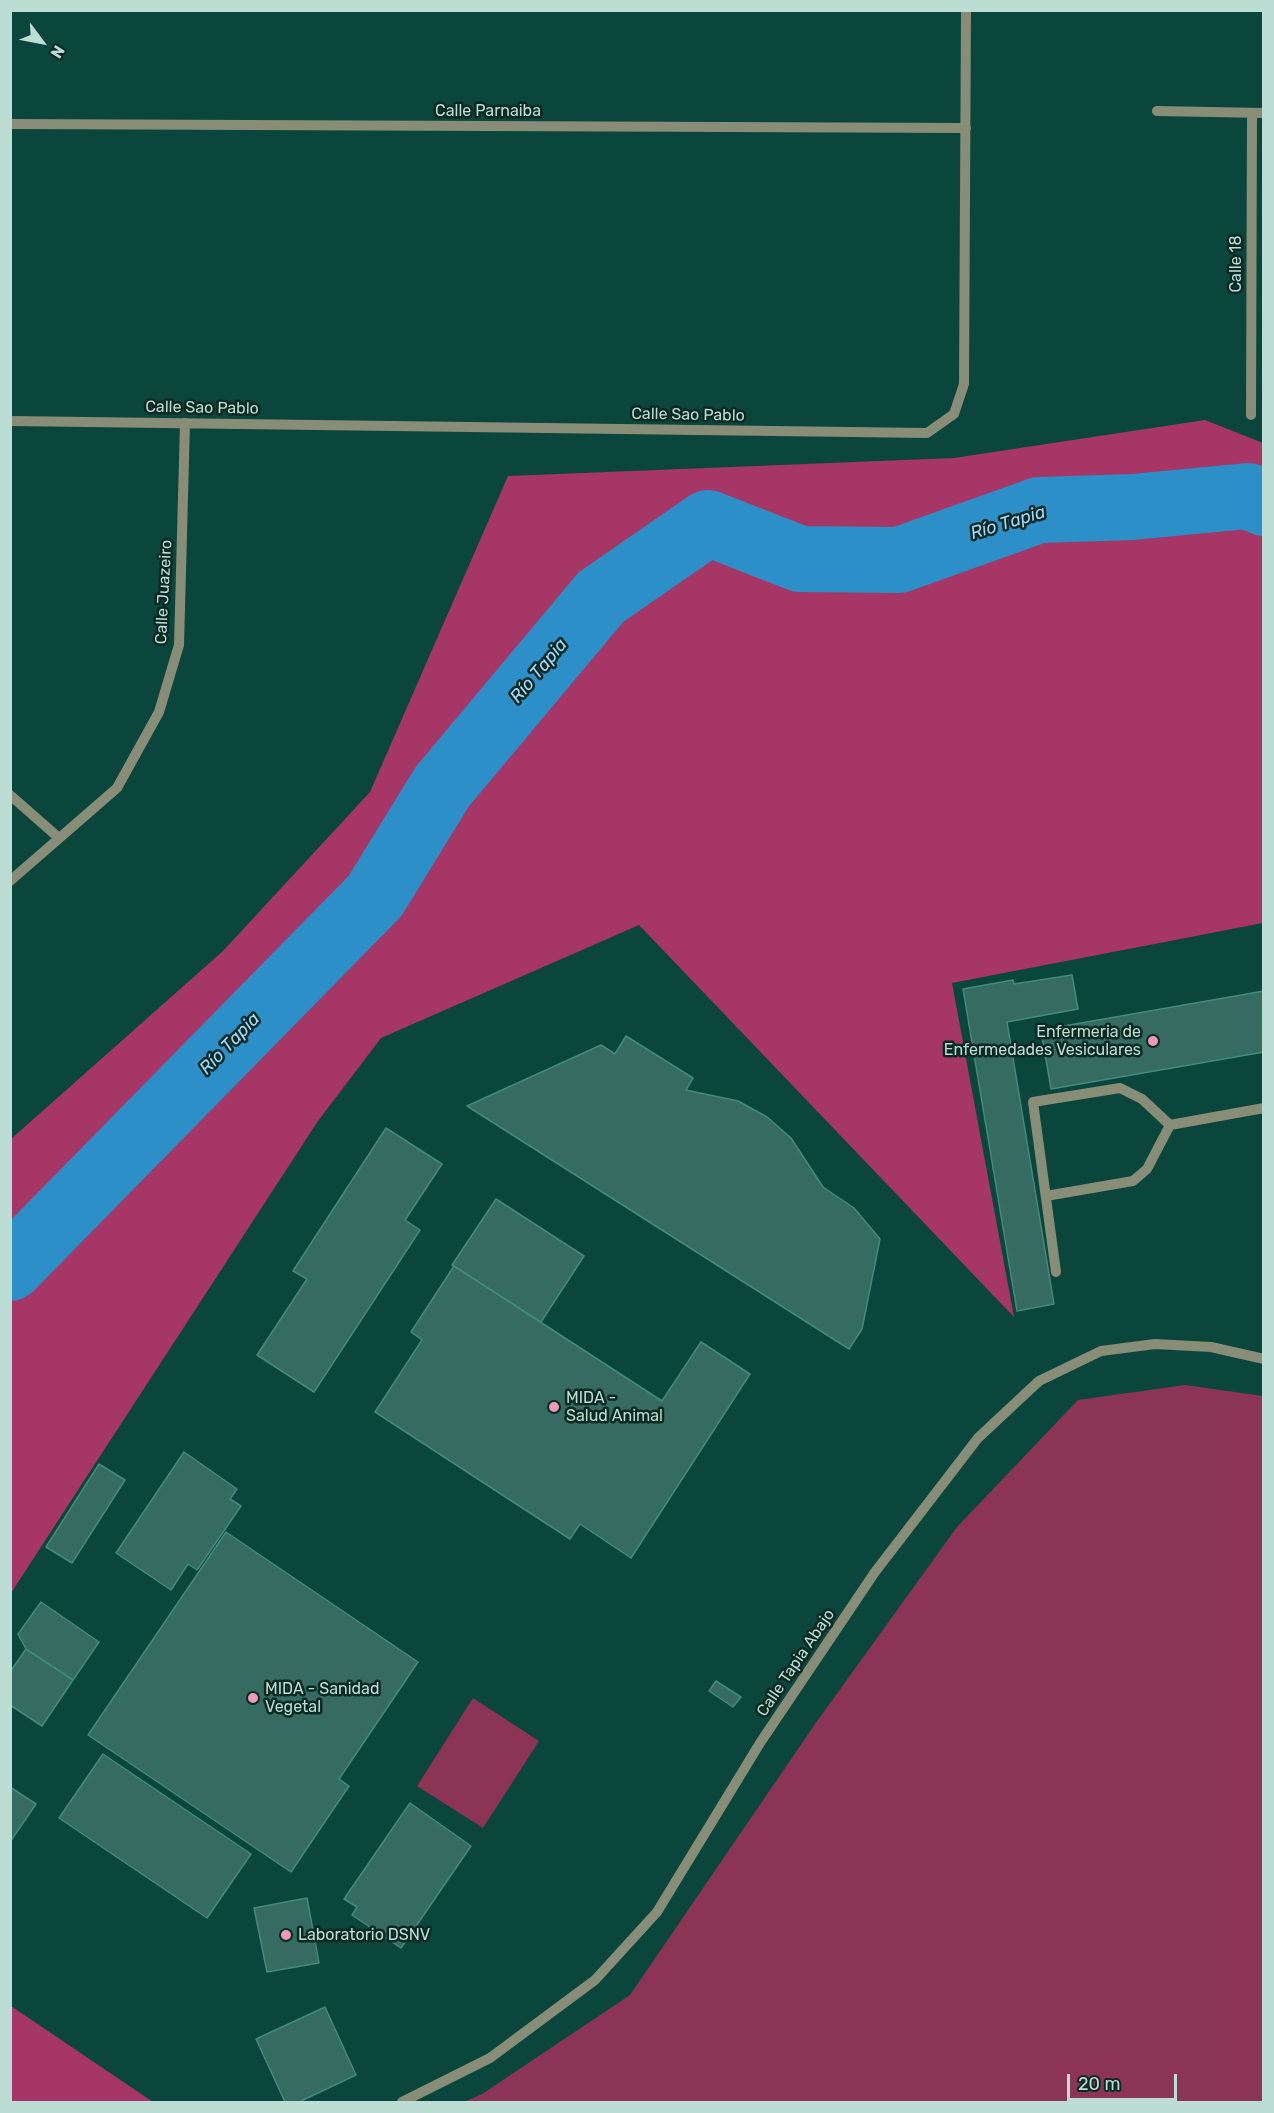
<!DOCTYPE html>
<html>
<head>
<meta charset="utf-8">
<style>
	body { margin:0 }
	#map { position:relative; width:1274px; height:2113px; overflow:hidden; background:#0a463c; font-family:Rubik,sans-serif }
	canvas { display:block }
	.frame { position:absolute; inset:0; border:12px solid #bbddd4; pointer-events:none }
	.north { position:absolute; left:12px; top:12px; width:60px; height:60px; -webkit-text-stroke:4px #0a2923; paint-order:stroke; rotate:122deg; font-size:16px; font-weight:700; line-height:24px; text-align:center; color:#bbddd4 }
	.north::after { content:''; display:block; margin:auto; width:21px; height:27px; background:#bbddd4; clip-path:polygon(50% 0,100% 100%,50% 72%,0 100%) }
	.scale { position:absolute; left:1067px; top:2074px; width:110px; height:27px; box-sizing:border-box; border:3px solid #bbddd4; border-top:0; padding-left:8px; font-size:18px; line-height:21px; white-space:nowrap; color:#bbddd4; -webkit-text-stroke:4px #0a2923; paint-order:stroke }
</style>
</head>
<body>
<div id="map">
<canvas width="1274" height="2113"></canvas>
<div class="frame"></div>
<div class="north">N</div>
<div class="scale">20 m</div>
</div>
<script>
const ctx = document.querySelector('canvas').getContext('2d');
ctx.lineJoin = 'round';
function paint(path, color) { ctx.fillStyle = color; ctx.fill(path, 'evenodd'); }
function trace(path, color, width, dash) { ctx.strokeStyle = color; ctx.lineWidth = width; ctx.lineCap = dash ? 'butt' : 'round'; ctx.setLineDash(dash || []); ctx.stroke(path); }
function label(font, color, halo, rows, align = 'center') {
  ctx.font = font + ' Rubik,sans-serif'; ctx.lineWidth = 5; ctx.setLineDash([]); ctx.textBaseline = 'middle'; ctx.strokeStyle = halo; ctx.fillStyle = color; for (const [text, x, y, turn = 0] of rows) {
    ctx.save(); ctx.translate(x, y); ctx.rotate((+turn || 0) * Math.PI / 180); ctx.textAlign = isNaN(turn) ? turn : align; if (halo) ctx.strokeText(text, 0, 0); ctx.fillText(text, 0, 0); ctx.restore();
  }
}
const green = new Path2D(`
	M1185 1385 1263 1396V2102H464L482 2094 630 1995 815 1724 957 1527 1078 1400Z
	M473 1698 539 1741 483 1828 417 1786Z`);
const forest = new Path2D(`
	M1205 420 1263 443V923L952 983 1014 1317 639 925 381 1038 318 1121 11 1593V1139L223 951 370 792 508 476 954 458Z
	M11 2006 153 2102H11Z`);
const river = new Path2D(`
	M10 1268 375 896 442 787 601 597 708 523 800 559 899 560 1039 510 1132 507 1248 496 1264 503`);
const building = new Path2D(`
	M1072 975 1078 1009 1007 1022 1054 1304 1017 1311 963 989 1013 980 1014 984Z
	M1264 991V1052L1051 1089 1041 1030Z
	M626 1036 693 1078 686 1090 738 1101 767 1117 791 1138 823 1187 854 1208 880 1239 862 1329 849 1349 467 1106 601 1045 615 1054Z
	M386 1128 442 1164 405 1220 420 1230 314 1392 257 1355 307 1279 293 1271Z
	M496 1199 584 1256 541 1322 452 1265Z
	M454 1266 662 1401 701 1342 750 1374 631 1558 580 1524 570 1539 375 1412 422 1340 411 1332Z
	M184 1452 237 1489 230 1499 241 1506 197 1570 188 1564 171 1590 116 1553Z
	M99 1464 125 1480 72 1563 46 1547Z
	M226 1532 418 1662 339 1779 349 1786 291 1872 88 1735Z
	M41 1602 99 1642 73 1680 26 1649 18 1634Z
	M26 1649 73 1680 42 1726 10 1705V1672Z
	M716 1681 741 1697 733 1707 709 1691Z
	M103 1754 251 1854 207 1918 59 1818Z
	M10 1787 36 1804 10 1842Z
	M410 1803 471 1846 401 1948 352 1915 357 1907 344 1899Z
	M307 1898 319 1963 267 1972 254 1908Z
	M325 2007 356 2075 299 2102H285L256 2039Z`);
const minor = new Path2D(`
	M1157 111 1264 113
	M10 124 966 128
	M1251 415 1252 113
	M10 421 927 433 954 414 964 384 966 10
	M10 795 59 838
	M10 881 117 788 159 712 179 645 185 423
	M1170 1125 1264 1108
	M1046 1196 1133 1181 1147 1169 1170 1125
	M1056 1272 1033 1102 1120 1088 1142 1099 1170 1125
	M402 2102 490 2058 595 1980 657 1912 760 1743 875 1572 978 1438 1039 1381 1101 1351 1155 1344 1211 1347 1264 1359`);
const markers = [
	[1153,1041,6,"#f09ab6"],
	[554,1407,6,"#f09ab6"],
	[253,1698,6,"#f09ab6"],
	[286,1935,6,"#f09ab6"]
];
const streetNames = [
	["Calle Parnaiba",488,111],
	["Calle 18",1236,264,-90],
	["Calle Sao Pablo",202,408,1],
	["Calle Sao Pablo",688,415,1],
	["Calle Juazeiro",164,592,-87],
	["Calle Tapia Abajo",796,1663,-56]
];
const poiNames = [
	["Enfermeria de",1141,1032,"right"],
	["Enfermedades Vesiculares",1141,1050,"right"],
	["MIDA -",566,1398],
	["Salud Animal",566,1416],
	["MIDA - Sanidad",265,1689],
	["Vegetal",265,1707],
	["Laboratorio DSNV",298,1935]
];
const waterNames = [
	["Río Tapia",1008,523,-17],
	["Río Tapia",539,671,-50],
	["Río Tapia",230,1044,-46]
];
paint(green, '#8b3456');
paint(forest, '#a63665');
trace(river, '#2c8fc7', 66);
paint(building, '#356b60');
trace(building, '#438b7c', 1.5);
trace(minor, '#878d76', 10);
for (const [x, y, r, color] of markers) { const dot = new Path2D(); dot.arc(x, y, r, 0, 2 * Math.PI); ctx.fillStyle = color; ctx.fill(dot); trace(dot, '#0a2923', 2); }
label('16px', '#bbddd4', '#0a2923', streetNames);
label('16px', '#bbddd4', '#0a2923', poiNames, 'left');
label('italic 18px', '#a3d6fa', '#0a2923', waterNames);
</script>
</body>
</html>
